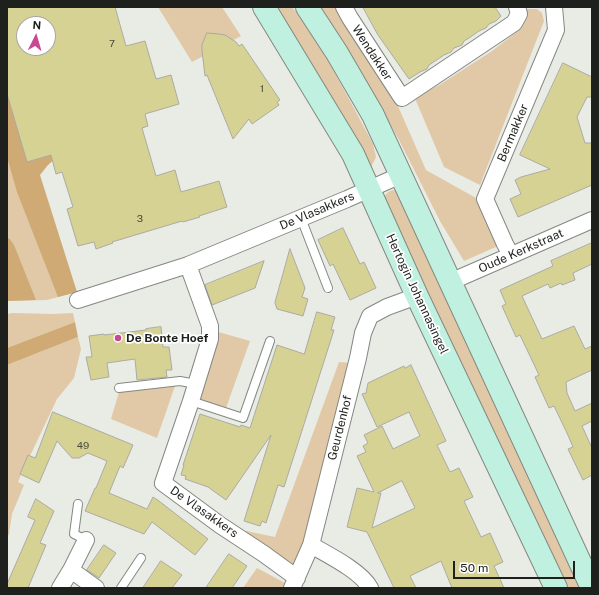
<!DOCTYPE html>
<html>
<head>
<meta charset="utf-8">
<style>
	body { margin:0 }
	#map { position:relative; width:599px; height:595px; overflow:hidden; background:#e8ece5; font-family:"Public Sans",sans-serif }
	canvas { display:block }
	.frame { position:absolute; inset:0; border:8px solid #1e201d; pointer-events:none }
	.north { position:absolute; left:16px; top:16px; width:40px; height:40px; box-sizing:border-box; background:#fff; border:1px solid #a5a6a5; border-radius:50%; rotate:5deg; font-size:11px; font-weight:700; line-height:16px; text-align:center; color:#1e201d }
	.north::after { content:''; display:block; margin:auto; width:14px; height:18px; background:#c94892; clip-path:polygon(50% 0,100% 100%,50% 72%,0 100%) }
	.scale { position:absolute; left:453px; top:561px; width:122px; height:18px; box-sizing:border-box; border:2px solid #1e201d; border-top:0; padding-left:5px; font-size:12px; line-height:14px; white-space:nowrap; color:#1e201d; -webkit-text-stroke:3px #fff; paint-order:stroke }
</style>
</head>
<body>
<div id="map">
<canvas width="599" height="595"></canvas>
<div class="frame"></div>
<div class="north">N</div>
<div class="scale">50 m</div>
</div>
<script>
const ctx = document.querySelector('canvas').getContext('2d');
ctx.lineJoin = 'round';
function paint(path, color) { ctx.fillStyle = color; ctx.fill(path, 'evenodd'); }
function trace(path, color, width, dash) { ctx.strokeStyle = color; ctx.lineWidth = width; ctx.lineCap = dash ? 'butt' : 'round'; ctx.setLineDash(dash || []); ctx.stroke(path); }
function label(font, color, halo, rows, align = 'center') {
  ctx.font = font + ' "Public Sans",sans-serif'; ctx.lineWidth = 3.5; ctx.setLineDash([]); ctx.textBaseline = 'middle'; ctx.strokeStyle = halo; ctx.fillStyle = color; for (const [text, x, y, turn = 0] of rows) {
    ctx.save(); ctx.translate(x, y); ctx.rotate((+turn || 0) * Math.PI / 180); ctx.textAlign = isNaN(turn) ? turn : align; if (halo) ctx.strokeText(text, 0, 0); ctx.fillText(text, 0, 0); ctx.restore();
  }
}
const green = new Path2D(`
	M158 7H222L241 36 192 62Z
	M273 7H292L313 34 349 99 373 144 376 157 371 167 365 166Z
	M319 7H335L344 24 375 70 387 81 426 170 476 198 498 246 464 261 440 221 399 140 373 94 325 14Z
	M525 9H537L542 13 544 21 480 185 444 167 414 96 416 97 441 84 492 51 518 31 526 15Z
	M7 112 77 292 47 300 7 301Z
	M394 190 401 192 587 588H562L383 200C385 194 388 191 394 190Z
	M12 313 53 314 73 313 75 322 7 348V314Z
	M215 331 250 341 226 408 225 407 195 399Z
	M78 337 81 349 74 378 57 399 20 477 18 482 24 485 12 514 9 534 7 538V365Z
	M339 362 351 363 304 575 232 528 275 537Z
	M175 386 157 438 111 419 119 392Z
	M257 568 285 583 282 588H243Z`);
const forest = new Path2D(`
	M7 84 58 156 48 165 40 175 77 292 58 297 17 192 7 157Z
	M9 238 14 245 36 300 7 301V240Z
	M75 322 78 337 7 365V348Z`);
const building = new Path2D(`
	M7 7H115L126 46 145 41 156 79 171 75 179 104 145 114 148 126 142 128 156 176 175 170 181 192 219 181 227 207 199 216 200 217 183 222 182 221 112 242 113 243 96 249 94 242 78 246 67 209 73 207 62 172 56 174 51 155 27 162 7 94ZM24 24H48V48H24Z
	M363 7H495L501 16 496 21 489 24 486 28 479 31 469 38 464 41 462 45 454 48 451 52 444 55 429 65 427 69 420 72 409 79 378 35Z
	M207 33 219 34 225 35 236 42 239 46 242 44 280 100 277 102 279 105 252 124 249 119 233 139 207 75 205 76 202 51V45Z
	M563 63 592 77V97H587L577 117 585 143H592V185L518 217 510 199 521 194 515 180 521 177 550 169 520 155Z
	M343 228 360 264 364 262 376 288 350 300 333 264 330 266 318 240Z
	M592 243V264L573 273 575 280 562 285 561 283 550 288 548 284 522 296 542 339 574 326 585 349 592 346V370L566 382 567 393 575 411 592 403V421L582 426 592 448V475L583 480 568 449 573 447 567 433 554 406 549 408 535 377 539 375 520 335 516 337 502 306 506 304 500 290 553 266 551 261Z
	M290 249 305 288 302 297 308 299 303 316 277 309 275 303Z
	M264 261 255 288 212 305 205 285Z
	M317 312 335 317 331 330H334L284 487 278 485 266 523 262 521 260 526 244 521 271 435 226 500 208 487 185 479 186 476 181 475 184 465H183L200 414 240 427 241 425 250 428 277 345 304 354Z
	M161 327 163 347H169L172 370H166L167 377 137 380 135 359 107 363 109 377 91 380 86 357H92L89 336 104 334V335L146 330V329Z
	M411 365 446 441 437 445 450 472 459 468 473 497 464 501 481 537 490 533 503 562 494 566 504 588H452L441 561 410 576 416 588H394L367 532 347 527 357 488 374 492 357 456 366 452 363 446 368 443 364 435 382 426 393 449 420 436 409 412 377 427 362 394 366 393 368 383 404 366 405 368ZM402 481 415 508 372 528 381 493H378Z
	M53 412 133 445 123 468 120 466 109 493 147 509 153 497 159 501 208 539 195 555 152 522 144 534 85 511 95 488H96L107 461 88 453 79 458H72L57 441 39 483 20 474 28 455 35 458Z
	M36 499 54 511 40 543 46 545 28 588H7V584L35 520 28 517Z
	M104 545 116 553 99 578 87 570Z
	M229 554 247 566 232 588H206Z
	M161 561 182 575 172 588H143Z`);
const service = new Path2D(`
	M301 218 328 288
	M119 388 180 381 196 384
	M191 401 243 418 270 341
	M78 504 74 534 86 540
	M121 588 141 558`);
const minor = new Path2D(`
	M344 7 350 18 402 98 514 23 519 14 517 7
	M511 255 505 244 485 199 556 30 554 7
	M188 265 210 326V339L191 401 163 483 220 525 264 554 297 578
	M450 282 592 220
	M78 300 188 265 347 199 401 175
	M311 545C328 555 361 571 370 588
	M71 570 96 588
	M60 588 71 570 86 540
	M292 588 311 545 358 358 363 333 370 316 387 307 417 296`);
const secondary = new Path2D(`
	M264 7 353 154 417 296 556 588
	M307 7 337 53 373 115 592 588`);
const markers = [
	[118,338,4,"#c94892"]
];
const numberNames = [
	["7",112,44],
	["1",262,89],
	["3",140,219],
	["49",83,446]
];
const streetNames = [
	["Wendakker",372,53,57],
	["Bermakker",513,133,-67],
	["De Vlasakkers",317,211,-23],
	["Oude Kerkstraat",521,251,-24],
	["Hertogin Johannasingel",417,294,65],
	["Geurdenhof",340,428,-76],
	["De Vlasakkers",204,512,35]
];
const poiNames = [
	["De Bonte Hoef",126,338]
];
paint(green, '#e1c8a6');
paint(forest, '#cfaa75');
paint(building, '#d6d293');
trace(building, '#abaaa3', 1);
trace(service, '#848882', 10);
trace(minor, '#848882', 18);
trace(secondary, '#848882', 24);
trace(service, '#fff', 8);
trace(minor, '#fff', 16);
trace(secondary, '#c0f1e0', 22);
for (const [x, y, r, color] of markers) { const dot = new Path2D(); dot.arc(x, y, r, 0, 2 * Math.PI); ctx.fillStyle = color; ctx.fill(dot); trace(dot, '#fff', 1.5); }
label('10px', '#4c4c3a', null, numberNames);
label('12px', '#1e201d', '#fff', streetNames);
label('bold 12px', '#1e201d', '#fff', poiNames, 'left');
</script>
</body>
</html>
